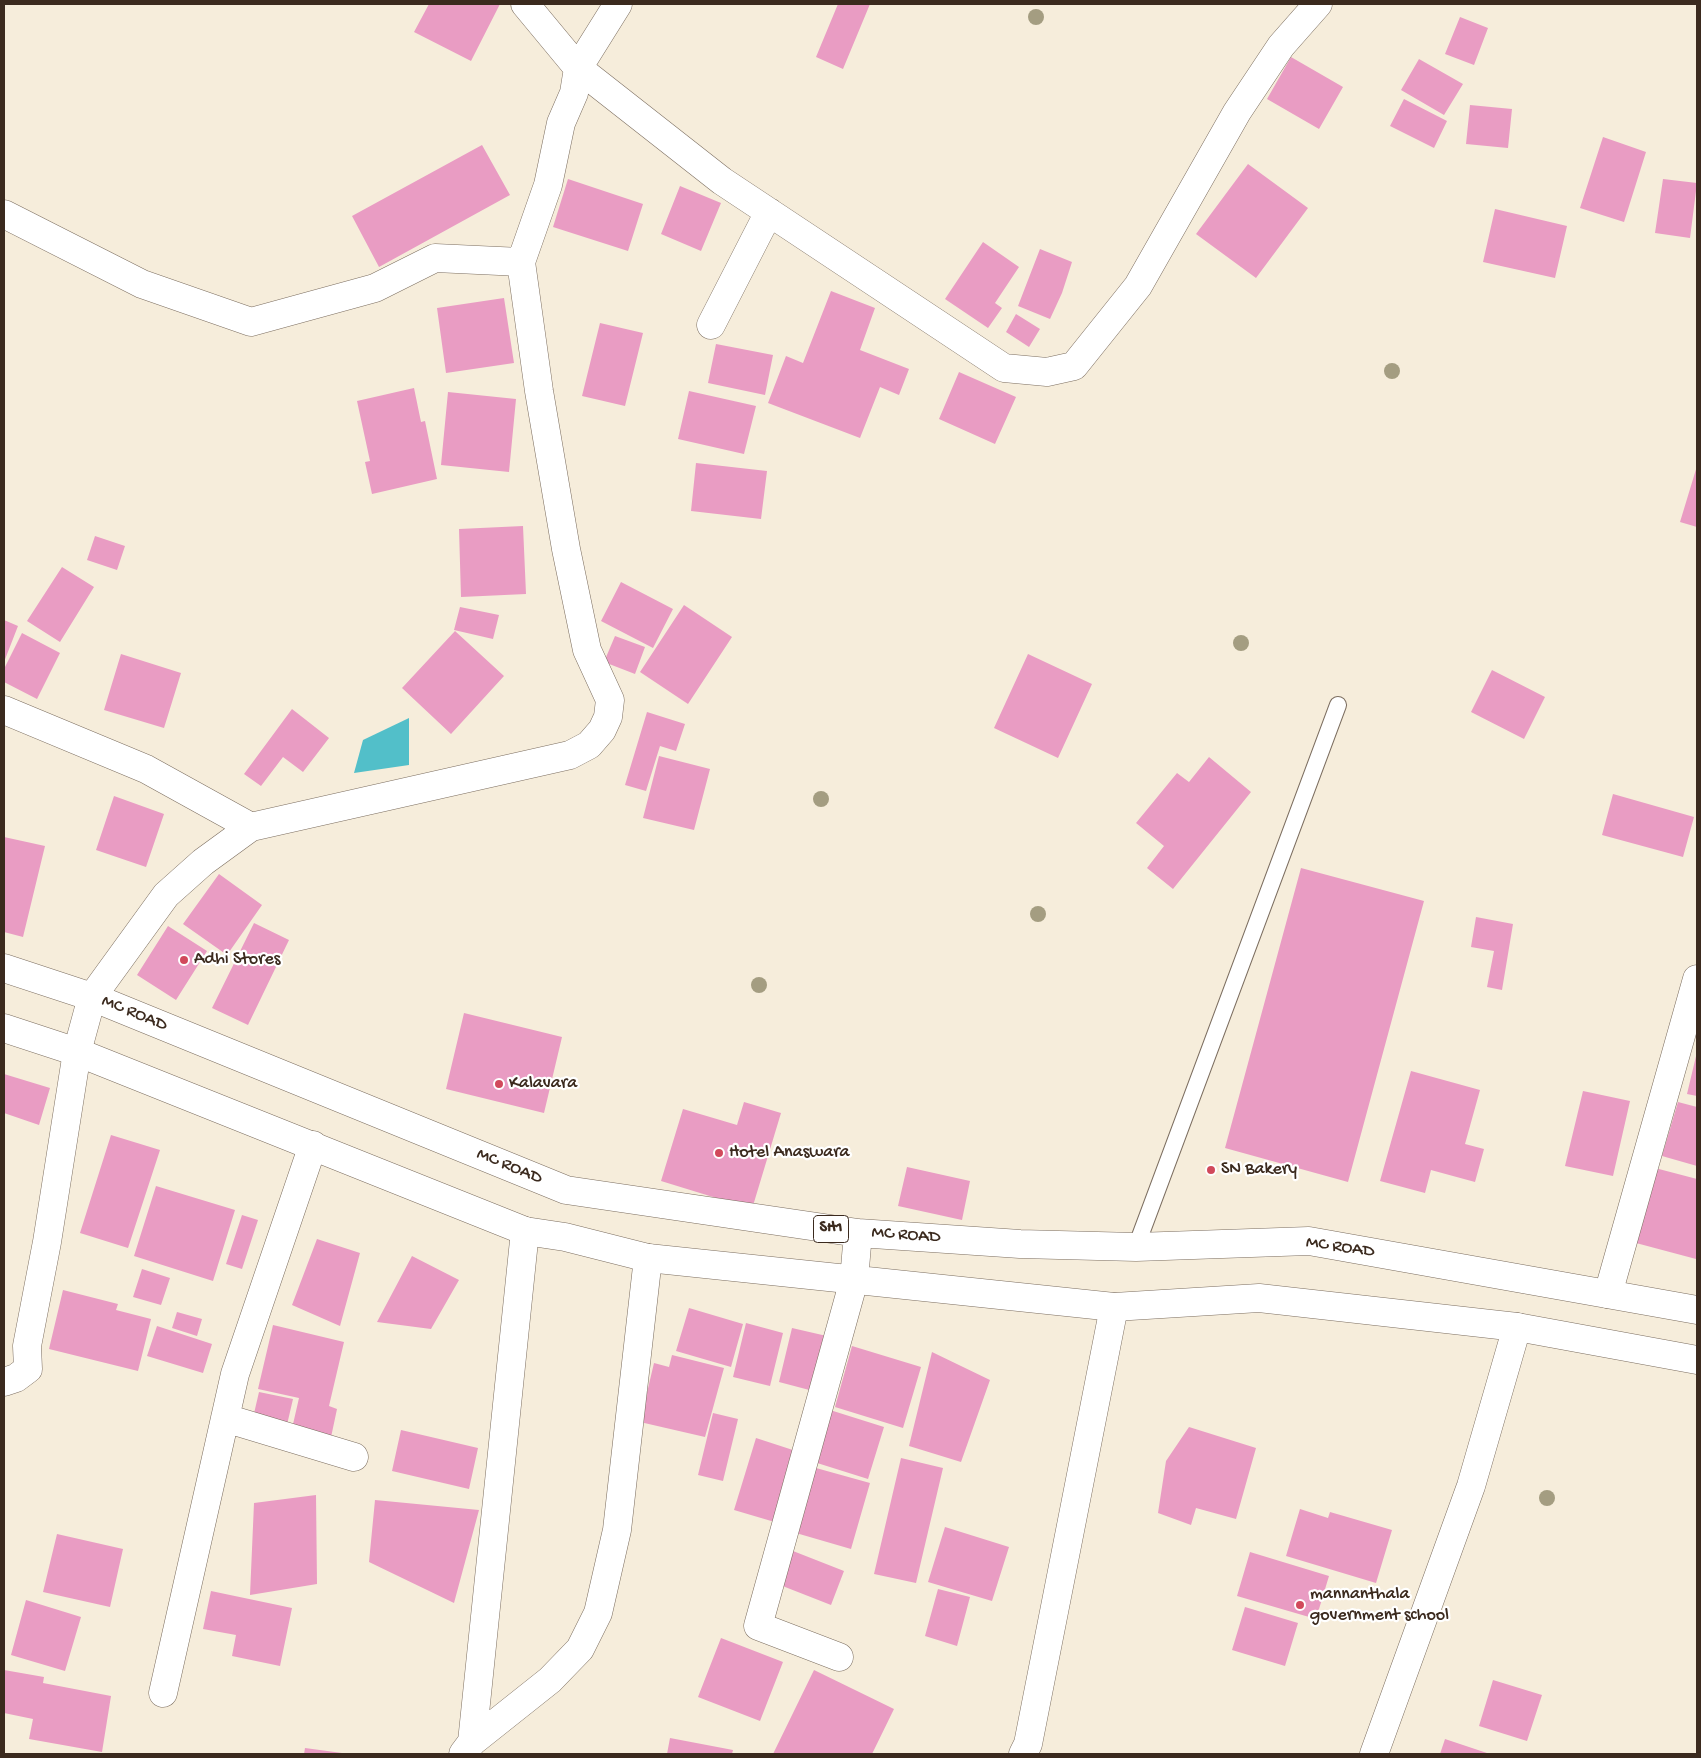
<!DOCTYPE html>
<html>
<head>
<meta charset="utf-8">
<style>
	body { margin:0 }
	#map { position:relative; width:1701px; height:1758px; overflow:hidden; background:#f6eddb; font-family:"Gochi Hand",sans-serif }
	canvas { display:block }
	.frame { position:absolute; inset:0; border:5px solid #3b2a1e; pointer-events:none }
</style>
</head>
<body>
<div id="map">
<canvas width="1701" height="1758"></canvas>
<div class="frame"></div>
</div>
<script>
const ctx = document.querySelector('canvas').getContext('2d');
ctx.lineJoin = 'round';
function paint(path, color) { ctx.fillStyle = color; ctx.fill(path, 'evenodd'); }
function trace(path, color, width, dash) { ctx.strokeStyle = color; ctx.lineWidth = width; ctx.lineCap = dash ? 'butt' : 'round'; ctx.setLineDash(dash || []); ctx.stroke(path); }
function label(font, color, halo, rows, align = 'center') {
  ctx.font = font + ' "Gochi Hand",sans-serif'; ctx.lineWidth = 4.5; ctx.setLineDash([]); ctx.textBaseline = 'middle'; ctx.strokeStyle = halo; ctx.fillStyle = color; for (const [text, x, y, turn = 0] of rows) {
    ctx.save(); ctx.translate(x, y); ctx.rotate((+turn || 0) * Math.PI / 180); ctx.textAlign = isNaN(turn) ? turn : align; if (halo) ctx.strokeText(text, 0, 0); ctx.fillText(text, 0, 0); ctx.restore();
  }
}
const water = new Path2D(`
	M409 718V765L354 773 363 740Z`);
const building = new Path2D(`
	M429 4H500L471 61 414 32Z
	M838 4H870L843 69 816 57Z
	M1460 17 1488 28 1474 65 1445 54Z
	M1291 57 1343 87 1319 129 1267 99Z
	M1419 59 1463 84 1444 115 1401 90Z
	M1404 99 1447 121 1434 148 1390 126Z
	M1470 105 1512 109 1508 148 1466 144Z
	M1603 137 1646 152 1624 222 1580 208Z
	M482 145 510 195 379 267 352 216Z
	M1248 164 1308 208 1256 278 1196 234Z
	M568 179 643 204 628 251 553 227Z
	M1663 179 1697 183 1690 238 1655 233Z
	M680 186 721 203 701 251 661 234Z
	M1495 209 1567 226 1555 278 1483 262Z
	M983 242 1019 267 995 303 1002 308 988 328 945 299Z
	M1040 249 1072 262 1062 293 1050 319 1018 306Z
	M831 291 875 308 860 350 909 369 899 395 880 387 860 438 768 403 786 356 803 363Z
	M504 298 514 363 446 373 437 308Z
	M1016 314 1040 329 1029 347 1006 332Z
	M600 323 643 333 625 406 582 396Z
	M716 344 773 355 765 395 708 383Z
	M959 372 1016 397 995 444 939 419Z
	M414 388 421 422 425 421 437 479 372 494 365 462 370 461 357 401Z
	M689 391 756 406 744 454 678 439Z
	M448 392 516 399 509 472 441 465Z
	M696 463 767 471 761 519 691 511Z
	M1697 466V527L1680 522Z
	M523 526 526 594 461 597 459 529Z
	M95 536 125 546 117 570 87 560Z
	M62 567 94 587 60 642 27 621Z
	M621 582 673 609 653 648 601 621Z
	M684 605 732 637 688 704 640 672Z
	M460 607 499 615 493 639 454 630Z
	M4 620 18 626 4 662Z
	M455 631 504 676 451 734 402 688Z
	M22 633 60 653 37 699 4 682V669Z
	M615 636 645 647 635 674 604 662Z
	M121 654 181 673 164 728 104 710Z
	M1028 654 1092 684 1058 758 994 728Z
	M1492 670 1545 697 1524 739 1471 712Z
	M292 709 329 738 303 772 283 757 261 786 244 774Z
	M647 712 685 724 676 751 660 746 646 791 625 785Z
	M659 756 710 769 694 830 643 818Z
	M1209 757 1251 792 1173 889 1147 868 1164 846 1136 823 1177 773 1189 782Z
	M1613 794 1694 817 1683 857 1602 835Z
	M114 796 164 814 146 867 96 850Z
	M4 837 45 846 23 937 4 932Z
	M1301 868 1424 901 1348 1182 1225 1148Z
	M219 874 262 905 227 955 183 924Z
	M1476 917 1513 924 1502 990 1487 987 1494 951 1471 947Z
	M254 923 289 940 248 1025 212 1008Z
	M168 926 207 951 176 1000 137 975Z
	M464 1013 562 1037 544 1113 446 1089Z
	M1697 1052V1096L1687 1094Z
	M1411 1071 1480 1090 1465 1144 1484 1149 1475 1182 1431 1170 1425 1193 1380 1181Z
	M4 1074 50 1088 39 1125 4 1113Z
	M1583 1091 1630 1101 1613 1176 1565 1166Z
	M744 1102 781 1113 752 1209 661 1181 683 1109 737 1125Z
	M1678 1102 1697 1107V1166L1662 1156Z
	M111 1135 160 1150 128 1248 80 1233Z
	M907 1167 970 1181 962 1220 898 1206Z
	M1655 1168 1697 1179 1696 1259 1636 1243Z
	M156 1186 235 1210 213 1281 134 1256Z
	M242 1215 258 1220 242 1269 226 1264Z
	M317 1239 360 1253 340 1326 292 1305Z
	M412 1256 459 1280 431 1329 377 1322Z
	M142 1269 170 1278 161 1305 133 1297Z
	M63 1290 118 1304 116 1310 151 1319 138 1371 49 1349Z
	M689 1308 743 1324 731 1367 676 1351Z
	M177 1312 202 1319 197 1336 172 1328Z
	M746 1323 783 1333 770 1386 733 1377Z
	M273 1325 344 1342 329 1406 337 1409 330 1442 291 1433 299 1398 258 1389Z
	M157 1326 212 1344 203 1373 147 1356Z
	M792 1328 831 1337 817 1392 779 1382Z
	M852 1346 921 1367 903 1428 835 1407Z
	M932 1352 990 1380 961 1462 909 1446Z
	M672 1355 724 1368 705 1437 640 1422 654 1363 669 1367Z
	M259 1392 293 1399 286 1429 252 1422Z
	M830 1410 884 1427 868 1479 814 1462Z
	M713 1413 738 1419 723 1481 698 1475Z
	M1189 1427 1256 1448 1236 1519 1196 1508 1191 1525 1158 1513 1166 1461Z
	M401 1430 478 1448 469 1489 392 1471Z
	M756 1438 799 1452 778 1523 734 1510Z
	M901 1458 943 1468 916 1583 874 1574Z
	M816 1468 870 1483 851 1549 796 1533Z
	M316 1495 317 1584 250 1595 254 1503Z
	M375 1500 479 1510 454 1603 369 1562Z
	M1300 1509 1328 1518 1330 1512 1392 1530 1376 1583 1286 1556Z
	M945 1527 1009 1547 992 1601 928 1582Z
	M57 1534 123 1549 110 1607 43 1592Z
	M793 1551 844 1571 831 1605 780 1585Z
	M1250 1552 1329 1576 1316 1619 1237 1596Z
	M938 1589 970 1597 957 1646 925 1636Z
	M211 1591 292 1608 280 1666 232 1656 236 1635 203 1629Z
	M26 1600 81 1617 65 1671 11 1655Z
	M1245 1607 1298 1623 1285 1666 1232 1650Z
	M721 1638 783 1662 760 1721 698 1697Z
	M4 1670 44 1677 43 1683 111 1696 102 1752 29 1739 33 1719 4 1713Z
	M814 1670 894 1709 872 1754H773Z
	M1493 1680 1542 1695 1527 1741 1479 1726Z
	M670 1738 733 1750 732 1754H667Z
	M1445 1739 1490 1754H1440Z
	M305 1748 342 1753V1754H304Z`);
const service = new Path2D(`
	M1136 1247 1338 705`);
const minor = new Path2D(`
	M525 4 578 68 722 181 1004 368 1047 372 1074 366 1138 286 1237 112 1281 46 1318 4
	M4 214 142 284 251 322 375 288 435 258 521 262
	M711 325 769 212
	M4 710 146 769 251 827
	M1608 1294 1697 979
	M4 1382 16 1378 28 1369 27 1346 47 1242 77 1052 92 997 166 895 203 862 251 827 570 755 589 745 602 730 608 717 610 700 587 650 566 549 539 391 521 262 548 185 561 123 574 93 578 68 618 4
	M225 1418 354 1457
	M839 1657 758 1626 854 1280
	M163 1693 235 1374 313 1145
	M472 1742 525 1231
	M463 1754 472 1742 550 1680 580 1649 598 1613 617 1530 648 1258
	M1023 1754 1028 1744 1114 1307
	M1374 1754 1471 1486 1517 1327`);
const primary = new Path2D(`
	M4 968 92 997 566 1190 858 1233 1020 1244 1136 1247 1309 1241 1697 1310
	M4 1028 77 1052 525 1231 565 1237 648 1258 1114 1307 1259 1298 1517 1327 1697 1360
	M854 1280 858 1233`);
const trees = [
	[1036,17],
	[1392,371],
	[1241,643],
	[821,799],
	[1038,914],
	[759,985],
	[1547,1498]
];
const markers = [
	[184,960,5,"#d1495b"],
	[499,1084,5,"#d1495b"],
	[719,1153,5,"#d1495b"],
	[1211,1170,5,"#d1495b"],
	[1300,1605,5,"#d1495b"]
];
const shields = [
	[831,1229,35]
];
const shieldNames = [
	["SH1",831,1229]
];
const poiNames = [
	["Adhi Stores",194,960],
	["Kalavara",509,1084],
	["Hotel Anaswara",729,1153],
	["SN Bakery",1221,1170],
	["mannanthala",1310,1595],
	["government school",1310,1616]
];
const streetNames = [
	["MC ROAD",134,1014,22],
	["MC ROAD",509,1167,22],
	["MC ROAD",906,1236,4],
	["MC ROAD",1340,1248,8]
];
paint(water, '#52bfc9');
paint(building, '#e99cc3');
trace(service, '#7c6e60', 18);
trace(minor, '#7c6e60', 29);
trace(primary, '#7c6e60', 29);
trace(service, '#fff', 16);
trace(minor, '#fff', 28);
trace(primary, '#fff', 28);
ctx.fillStyle = '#a49d81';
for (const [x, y] of trees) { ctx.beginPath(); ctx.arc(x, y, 8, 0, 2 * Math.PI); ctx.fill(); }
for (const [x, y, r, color] of markers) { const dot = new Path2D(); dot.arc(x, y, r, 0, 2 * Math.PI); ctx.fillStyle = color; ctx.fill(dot); trace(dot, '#fff', 2); }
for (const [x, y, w] of shields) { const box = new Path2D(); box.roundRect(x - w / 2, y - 13.5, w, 27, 4); ctx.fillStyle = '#fff'; ctx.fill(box); trace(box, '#3b2a1e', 1); }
label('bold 16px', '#3b2a1e', null, shieldNames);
label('18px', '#3b2a1e', '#fff', poiNames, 'left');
label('18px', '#3b2a1e', '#fff', streetNames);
</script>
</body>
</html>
